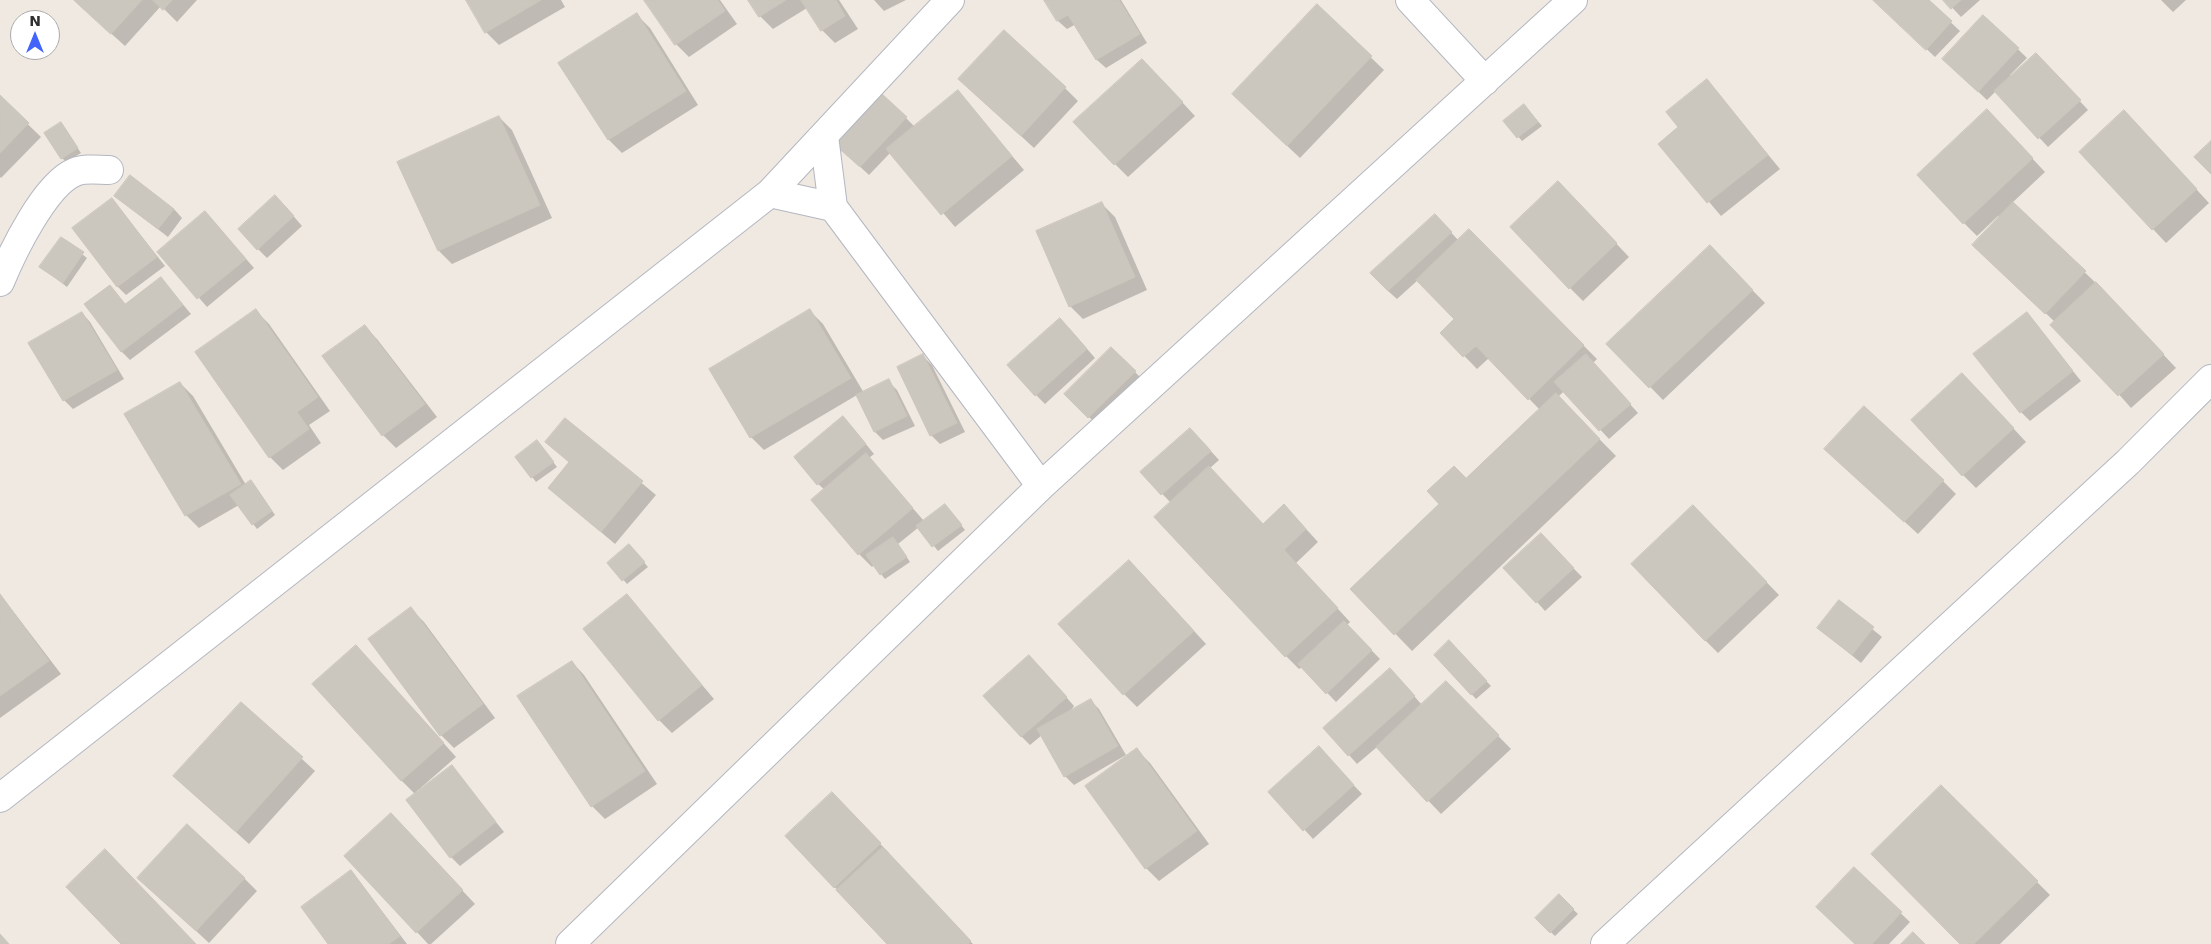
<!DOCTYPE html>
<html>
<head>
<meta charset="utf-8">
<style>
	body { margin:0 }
	#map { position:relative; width:2211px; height:944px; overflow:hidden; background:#efe9e1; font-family:"DejaVu Sans",sans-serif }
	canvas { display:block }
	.north { position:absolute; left:10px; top:10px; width:50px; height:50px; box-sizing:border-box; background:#fff; border:1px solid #ababab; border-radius:50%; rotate:0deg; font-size:14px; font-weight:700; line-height:20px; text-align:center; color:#2e2e2e }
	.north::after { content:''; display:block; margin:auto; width:18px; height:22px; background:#4264fb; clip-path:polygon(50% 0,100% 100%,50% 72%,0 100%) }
</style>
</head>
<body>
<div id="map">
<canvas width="2211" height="944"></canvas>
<div class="north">N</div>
</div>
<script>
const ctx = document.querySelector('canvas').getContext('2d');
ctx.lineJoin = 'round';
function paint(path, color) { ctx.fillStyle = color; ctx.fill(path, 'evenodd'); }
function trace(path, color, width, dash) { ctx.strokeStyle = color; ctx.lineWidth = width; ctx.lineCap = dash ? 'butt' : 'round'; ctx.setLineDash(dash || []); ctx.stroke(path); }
const shadow = new Path2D(`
	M74 0H197L177 22 161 6 125 46Z
	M467 0H561L565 7 499 45 486 32Z
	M645 0H720L737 24 689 57 676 44Z
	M750 0H839L858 29 835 43 822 30 807 8 773 29 760 16Z
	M874 0H906L884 11Z
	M1045 0H1121L1147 43 1106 68 1097 60 1076 24 1067 29 1058 21Z
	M1875 0H1927L1960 31 1935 57Z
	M1945 0H1980L1961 17Z
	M2161 0H2186L2173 12Z
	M1317 6 1384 70 1300 158 1246 107Z
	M637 15 650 28 698 105 622 153 609 140Z
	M1984 16 2027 58 2010 75 2012 77 2045 63 2088 110 2048 147 1996 91 1987 100 1952 67Z
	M1155 73 1195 116 1128 177 1115 164Z
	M1707 81 1780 169 1721 216 1660 144 1680 128Z
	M1065 88 1078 101 1034 148 973 92Z
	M958 92 1024 170 955 227 891 152 869 175 845 153 906 118 915 127Z
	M0 97 41 137 1 178 0 177Z
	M1524 105 1542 126 1522 141 1505 121Z
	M499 117 512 130 552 218 452 264 439 251Z
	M61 123 81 153 66 162 62 158Z
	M2000 124 2045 172 2012 203 2098 285 2176 368 2131 408 2055 322 1987 258 2000 218 1998 216 1977 236 1964 223Z
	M2137 125 2209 203 2166 243 2081 152Z
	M115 196 174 209 182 218 168 237Z
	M1571 196 1629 257 1583 301 1570 288Z
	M112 199 165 266 126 295 118 287Z
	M1102 204 1115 217 1147 290 1083 319 1070 306Z
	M284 205 302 226 267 258 258 249Z
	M214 222 254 268 207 307 159 252Z
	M1443 224 1459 241 1469 231 1597 359 1593 363 1638 413 1609 439 1564 391 1558 397 1616 456 1412 651 1352 589 1540 410 1489 358 1477 369 1442 333 1456 319 1418 280 1397 299 1388 291Z
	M61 238 87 258 67 287 41 267Z
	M1710 247 1765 303 1663 400 1608 344Z
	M161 278 191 314 130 360 121 351 110 287 126 305Z
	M256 311 269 324 330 411 309 425 321 443 283 470 270 457Z
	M810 311 823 324 864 393 888 381 897 390 915 426 883 440 875 432 857 395 764 450 751 437Z
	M82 313 90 322 124 379 73 409 64 400Z
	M2027 314 2081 381 2030 421 2021 412Z
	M364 326 377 339 437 417 396 448 383 435Z
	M1069 328 1095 358 1045 404 1036 395Z
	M1111 348 1143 380 1098 426 1066 394Z
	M923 356 932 365 965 432 940 444 931 435Z
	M180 383 193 396 246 485 255 486 275 515 257 529 239 505 199 528 186 515 126 415Z
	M1975 387 2026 442 1976 488 1963 475Z
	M565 419 656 495 615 544 549 488 570 463 547 442Z
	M852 427 874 454 869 458 924 521 949 510 965 530 938 551 919 527 898 544 910 562 885 579 874 565 872 567 859 554 825 490 818 484Z
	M1199 438 1219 460 1210 468 1263 525 1297 519 1318 542 1296 563 1350 622 1347 625 1380 659 1336 702 1302 667 1299 669 1286 656 1156 517 1171 503 1141 472Z
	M541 446 557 467 536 482 517 457Z
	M1839 462 1943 481 1956 494 1918 534Z
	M1706 520 1779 595 1718 653 1705 640Z
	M1549 543 1582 577 1545 611 1537 602Z
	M633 550 648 567 627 584 609 563Z
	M1142 574 1206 644 1137 707 1124 694Z
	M0 594 61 674 0 718Z
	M627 596 714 699 672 733 659 720Z
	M1839 602 1882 637 1861 663 1819 628Z
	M411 609 424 622 495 718 454 748 441 735Z
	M1449 642 1491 686 1476 699 1435 655Z
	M369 660 456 757 416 792 417 794 452 767 504 832 460 866 451 857 416 795 401 780Z
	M572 662 584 675 657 784 605 819 592 806Z
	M1038 665 1074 706 1069 713 1090 700 1099 709 1126 755 1074 785 1065 776 1042 735 1030 745 1021 736Z
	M1399 679 1422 705 1459 696 1511 749 1441 814 1377 747 1357 764 1349 755Z
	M241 703 315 771 249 844 174 776Z
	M1137 750 1150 763 1209 844 1159 881 1146 868Z
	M1327 757 1362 794 1313 839 1270 792Z
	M1941 786 2050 895 2000 944H1962Z
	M832 794 889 853 888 854 973 944H888L787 836Z
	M404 828 475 904 431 944H428L417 932Z
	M1854 869 1910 922 1889 944H1856Z
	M350 872 359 881 407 944H330Z
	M244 878 257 891 209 943 152 890Z
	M1559 896 1578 914 1555 936 1536 918Z`);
const building = new Path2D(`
	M74 0H142L111 34Z
	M153 0H172L163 10Z
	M466 0H541L485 33Z
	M644 0H718L725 11 675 45Z
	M748 0H786L759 17Z
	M801 0H836L845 16 821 31Z
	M1044 0H1119L1140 34 1096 60 1068 15 1057 21Z
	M1873 0H1929L1952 21 1926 50Z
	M1943 0H1961L1951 9Z
	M1317 4 1372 56 1287 146 1232 94Z
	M637 13 686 91 608 140 558 63Z
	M1983 15 2019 48 1978 92 1942 59Z
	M1004 30 1066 87 1021 136 958 79Z
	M2036 53 2081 100 2038 139 1994 91Z
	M1142 59 1183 102 1114 165 1073 122Z
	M1707 79 1768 155 1707 203 1658 144 1678 127 1666 112Z
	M958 90 1012 156 941 215 886 149Z
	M882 94 907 117 860 167 834 144Z
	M0 95 29 123 0 153Z
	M1524 104 1538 122 1517 138 1503 121Z
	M1987 109 2033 158 1963 224 1917 175Z
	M2124 110 2197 189 2152 230 2079 152Z
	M499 116 540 205 438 251 397 162Z
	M61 122 78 148 61 159 44 133Z
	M2211 141V174L2194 157Z
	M130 175 174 209 158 229 114 196Z
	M1558 181 1617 243 1569 289 1510 227Z
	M275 195 294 216 257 250 238 229Z
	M112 198 157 257 117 287 72 228Z
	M1102 202 1135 277 1069 307 1036 231Z
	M2013 202 2086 271 2045 314 1972 245Z
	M205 211 246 259 197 299 157 252Z
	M1435 214 1452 232 1388 291 1370 273Z
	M1469 229 1584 345 1528 400 1476 346 1463 357 1440 333 1454 319 1416 280Z
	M61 237 84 252 63 283 39 267Z
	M1710 245 1753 290 1649 388 1606 344Z
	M161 277 183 305 121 352 84 304 110 285 125 304Z
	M2096 282 2164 354 2118 396 2050 325Z
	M256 309 318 397 297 412 309 429 269 458 195 352Z
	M810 309 851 378 750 438 709 369Z
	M82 312 117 370 63 401 28 343Z
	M2027 312 2073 371 2020 413 1973 354Z
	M1060 318 1087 349 1035 396 1007 365Z
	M365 325 425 404 382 436 322 356Z
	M1111 347 1136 371 1088 418 1064 394Z
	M923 354 957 423 930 436 897 367Z
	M1586 354 1631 404 1599 431 1554 382Z
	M1962 373 2014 428 1962 476 1911 420Z
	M889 379 907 416 874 432 856 395Z
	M180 382 241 484 185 516 124 414Z
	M1556 393 1600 439 1394 635 1350 589 1439 504 1427 491 1454 466 1466 478Z
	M1864 406 1944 480 1904 522 1824 449Z
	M843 416 866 444 817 485 794 457Z
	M565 418 643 481 601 532 548 488 569 462 545 442Z
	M1190 428 1211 451 1161 495 1140 472Z
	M537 440 554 462 531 478 515 457Z
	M866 453 913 508 858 555 811 500Z
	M1209 466 1263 524 1284 504 1306 529 1284 550 1338 608 1285 657 1154 517Z
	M251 480 272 511 252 525 230 495Z
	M945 504 962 525 932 547 916 526Z
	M1693 505 1767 582 1705 641 1631 564Z
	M1541 533 1574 568 1536 603 1503 568Z
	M893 537 907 557 880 575 866 555Z
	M629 544 645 562 622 581 607 563Z
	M1129 560 1194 631 1123 695 1058 624Z
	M0 594 49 661 0 696Z
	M627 594 702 685 658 721 583 629Z
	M1839 600 1874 627 1852 655 1817 628Z
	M411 607 483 704 440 736 368 639Z
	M1344 621 1372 650 1326 694 1298 664Z
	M1449 640 1487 681 1471 695 1434 655Z
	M356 645 444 743 401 781 312 684Z
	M1029 655 1067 697 1021 737 983 696Z
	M572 661 645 771 591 807 517 696Z
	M1390 668 1415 696 1348 756 1323 728Z
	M1446 681 1499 735 1427 802 1376 747Z
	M1091 699 1118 746 1064 777 1037 729Z
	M241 702 303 757 236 832 173 776Z
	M1319 746 1354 785 1303 831 1268 792Z
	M1137 748 1197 831 1145 869 1085 786Z
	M452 765 496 822 450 858 406 800Z
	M1941 785 2038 881 1974 944H1960L1871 854Z
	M832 792 881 843 834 888 785 836Z
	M391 813 463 890 416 933 344 856Z
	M187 824 245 878 196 931 137 878Z
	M883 847 971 941 968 944H887L836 890Z
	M105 849 196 944H121L66 887Z
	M1854 867 1902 912 1872 944H1855L1816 907Z
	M351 870 400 936 389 944H328L301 907Z
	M1559 894 1574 909 1550 933 1535 918Z
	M1913 932 1925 944H1901Z
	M0 934 9 944H0Z`);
const minor = new Path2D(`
	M1410 0 1485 81
	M824 136 833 207 1041 486
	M770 193 833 207
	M0 282C12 253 45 184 75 172 84 168 99 170 109 170
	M0 798 770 193 950 0
	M570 944 1041 486 1573 0
	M1605 944 2128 462 2211 379`);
paint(shadow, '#0003');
paint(building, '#cbc7bf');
trace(building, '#cbc5ba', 1);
trace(minor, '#b4b7c1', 30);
trace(minor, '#fff', 28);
</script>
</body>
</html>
